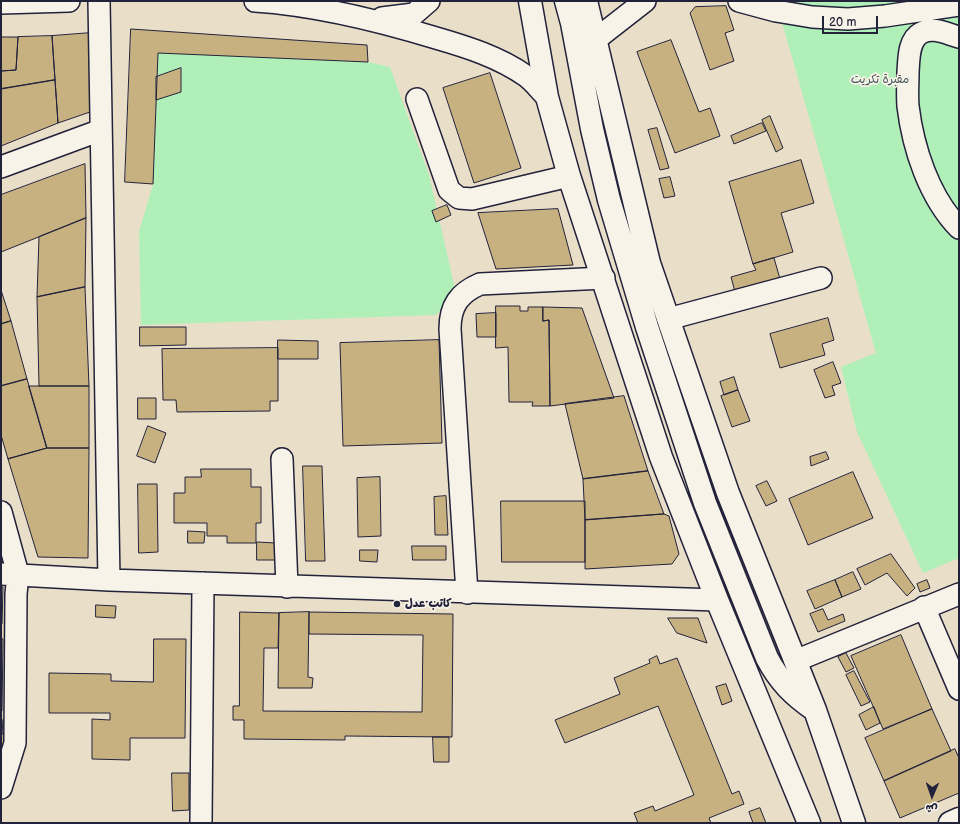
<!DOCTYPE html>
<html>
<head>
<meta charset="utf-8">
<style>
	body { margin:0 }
	#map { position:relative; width:960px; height:824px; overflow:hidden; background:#e9dfc9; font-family:"Balsamiq Sans","Playpen Sans Arabic",sans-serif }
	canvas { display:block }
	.frame { position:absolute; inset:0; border:2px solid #22223b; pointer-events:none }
	.north { position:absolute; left:912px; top:776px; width:40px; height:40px; -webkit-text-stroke:3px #f7f3e8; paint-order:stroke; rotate:182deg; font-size:11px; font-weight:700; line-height:16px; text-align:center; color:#22223b }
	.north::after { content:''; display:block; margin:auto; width:14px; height:18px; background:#22223b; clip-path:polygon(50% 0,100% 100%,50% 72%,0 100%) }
	.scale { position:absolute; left:822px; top:16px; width:56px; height:18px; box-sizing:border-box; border:2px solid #22223b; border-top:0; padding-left:5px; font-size:12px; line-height:14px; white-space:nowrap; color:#22223b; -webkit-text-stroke:3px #f7f3e8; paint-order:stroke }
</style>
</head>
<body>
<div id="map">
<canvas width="960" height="824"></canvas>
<div class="frame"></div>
<div class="north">ش</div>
<div class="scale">20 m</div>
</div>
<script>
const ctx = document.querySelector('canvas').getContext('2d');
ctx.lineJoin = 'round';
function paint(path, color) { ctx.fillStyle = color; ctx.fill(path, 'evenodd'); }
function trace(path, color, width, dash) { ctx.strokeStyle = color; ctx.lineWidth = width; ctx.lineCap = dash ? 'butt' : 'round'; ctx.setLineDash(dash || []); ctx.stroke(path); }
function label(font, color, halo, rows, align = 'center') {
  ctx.font = font + ' "Balsamiq Sans","Playpen Sans Arabic",sans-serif'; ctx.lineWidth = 3.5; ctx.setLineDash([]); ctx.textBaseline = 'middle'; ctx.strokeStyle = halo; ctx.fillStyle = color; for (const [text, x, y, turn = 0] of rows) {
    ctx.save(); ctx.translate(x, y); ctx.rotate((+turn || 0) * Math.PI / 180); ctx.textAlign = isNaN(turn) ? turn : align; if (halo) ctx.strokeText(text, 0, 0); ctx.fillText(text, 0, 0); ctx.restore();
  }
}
const built = new Path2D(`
	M1 582H3L12 749 1 761Z`);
const green = new Path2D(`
	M776 1H959V558L923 573 857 432 841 367 876 353Z
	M158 53 368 62 390 67 429 175 456 293 436 315 141 325 139 232 153 184Z`);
const building = new Path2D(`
	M726 6 734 30 725 33 734 61 710 70 690 13 695 7Z
	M131 29 367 45 368 62 158 53 153 184 125 182Z
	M91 33 93 111 58 123 52 36Z
	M52 36 55 80 1 89V71L16 70 18 37Z
	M1 37H18L16 70 1 71Z
	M671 40 699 112 710 108 720 136 675 153 637 52Z
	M181 68V92L156 100V77Z
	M490 73 521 168 474 183 443 88Z
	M55 80 58 123 1 146V89Z
	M770 116 783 148 776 152 762 120Z
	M762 123 766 131 734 144 731 136Z
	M657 128 669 168 660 170 648 130Z
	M801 160 814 203 781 213 793 252 753 264 729 182Z
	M85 164 86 218 1 252V195Z
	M670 177 675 196 664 198 659 179Z
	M447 205 451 215 436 222 432 211Z
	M558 209 573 265 496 269 478 213Z
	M86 218 85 287 37 297 39 237Z
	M774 258 780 279 735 292 731 277 756 270 753 264Z
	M85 287 89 386H39L37 297Z
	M1 290 11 321 1 324Z
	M496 306H520V311H528V307H543V321L549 320 550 406H532L533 402H509L508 347 496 348Z
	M543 307 582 308 614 398 550 406 549 320 543 321Z
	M496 313V337H477L476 314Z
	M828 318 834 340 822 344 825 355 780 368 770 334Z
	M11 321 27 379 1 386V324Z
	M140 327H186V345L140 346Z
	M278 340 318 341V359H278Z
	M439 340 442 443 343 446 340 343Z
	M278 348V401H270V411L177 412 176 400H163L162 349Z
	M833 362 841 383 832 386 835 395 825 398 814 370Z
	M734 377 738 390 724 395 720 382Z
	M27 379 47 448 8 459 1 435V386Z
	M29 386H89V448H47Z
	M738 390 750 421 732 427 721 396Z
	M624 396 648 471 583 479 565 404Z
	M138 398H156V419H138Z
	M148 426 166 433 155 463 137 456Z
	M47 448H89L88 558 38 557 8 459Z
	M826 452 829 459 811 466 810 457Z
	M303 466H322L325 561H306Z
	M201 469H251V487H261V523H256V543H227V536H207V523H174V493H185V477H201Z
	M648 471 664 514 585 520 583 479Z
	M853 472 873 518 808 545 789 499Z
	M380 477 381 536 358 537 357 478Z
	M767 481 777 501 766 506 756 486Z
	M138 484H157L158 552 139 553Z
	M446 496 448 535H435L434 497Z
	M501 501H585V562H502Z
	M664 514 669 516 679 554 672 564 585 569V520Z
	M188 531 205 532 204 543H188Z
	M257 542 276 543V560H257Z
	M412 546H446V560H413Z
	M360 550H378L377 562 360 561Z
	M891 554 915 588 907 596 887 573 865 585 857 569Z
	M853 572 861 589 842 597 835 580Z
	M835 580 842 597 815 609 807 591Z
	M927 580 930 588 920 592 917 584Z
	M1 587H3L2 624H1Z
	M96 605 116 606 115 618 96 617Z
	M823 609 828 620 843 614 845 621 818 632 810 614Z
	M240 612 279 613 278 648H264L263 711 422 712 423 635 309 634V612L453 614 452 737 345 736V740L244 739V720H233V706H239Z
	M309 612 308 677 313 678 312 688H278L279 613Z
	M668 618H698L707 643 677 633Z
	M901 635 932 709 883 729 851 656Z
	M1 639H3L2 711H1Z
	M154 639H186L185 738H130V760L92 759V719L110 720V713H49V673L111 674V681L153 682Z
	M846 653 854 668 846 672 838 657Z
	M657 656 660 664 677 658 732 794 739 791 744 804 709 818 711 823H638L634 813 653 806 655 811 694 795 658 706 565 743 555 720 620 694 614 678 650 663 649 660Z
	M854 671 870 702 861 706 846 675Z
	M726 684 732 701 722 705 716 687Z
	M874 707 880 723 866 730 859 715Z
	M932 709 951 751 884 781 865 738Z
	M1 720H3L2 734H7L1 756Z
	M433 737H449V762H434Z
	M955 749 959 758V793L900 818 884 781Z
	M172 773H189V810L173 811Z
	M760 808 766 823H753L749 812Z`);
const minor = new Path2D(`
	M99 1 109 580
	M255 1C317 5 377 20 436 38 467 47 499 57 526 76 533 81 540 90 547 97
	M739 1 776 11 812 17 848 19 885 16 959 5
	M1 3 69 1
	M382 18 414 14 429 1
	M959 37C947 34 933 26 921 33 908 40 909 60 908 72 908 83 907 95 908 106 913 148 929 197 959 228
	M595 40 645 1
	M417 99 449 190 459 198 472 199 569 176
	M1 167 101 130
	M668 319 821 278
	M282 459 287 587
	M1 512 18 574 16 594 15 743 1 788
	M1 574 109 580 717 600
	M467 593 450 329C450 306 459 293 480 284L604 278
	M924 607 959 689
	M795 661 959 594
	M201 823 203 583`);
const major = new Path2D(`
	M530 1 547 97 569 176 661 457 717 600 809 823
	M566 1 572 23 592 129 609 200 647 327 705 503 767 658C779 681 794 696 815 710
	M586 1 649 263 728 493 815 710 854 823
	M950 823 959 819`);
const markers = [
	[397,604,4,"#22223b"]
];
const parkNames = [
	["مقبرة تكريت",880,80]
];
const poiNames = [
	["كاتب عدل",405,604]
];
paint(built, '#dfd1b3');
paint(green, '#b0f0b8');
paint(building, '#c8b180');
trace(building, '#22223b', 1);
trace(minor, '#22223b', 24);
trace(major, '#22223b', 25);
trace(minor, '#f7f3e8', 21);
trace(major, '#f7f3e8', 22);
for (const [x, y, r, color] of markers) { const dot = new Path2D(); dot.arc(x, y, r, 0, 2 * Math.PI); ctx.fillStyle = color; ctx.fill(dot); trace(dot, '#f7f3e8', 1.5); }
label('12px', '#46565a', '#f7f3e8', parkNames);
label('bold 12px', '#22223b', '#f7f3e8', poiNames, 'left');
</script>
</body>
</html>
